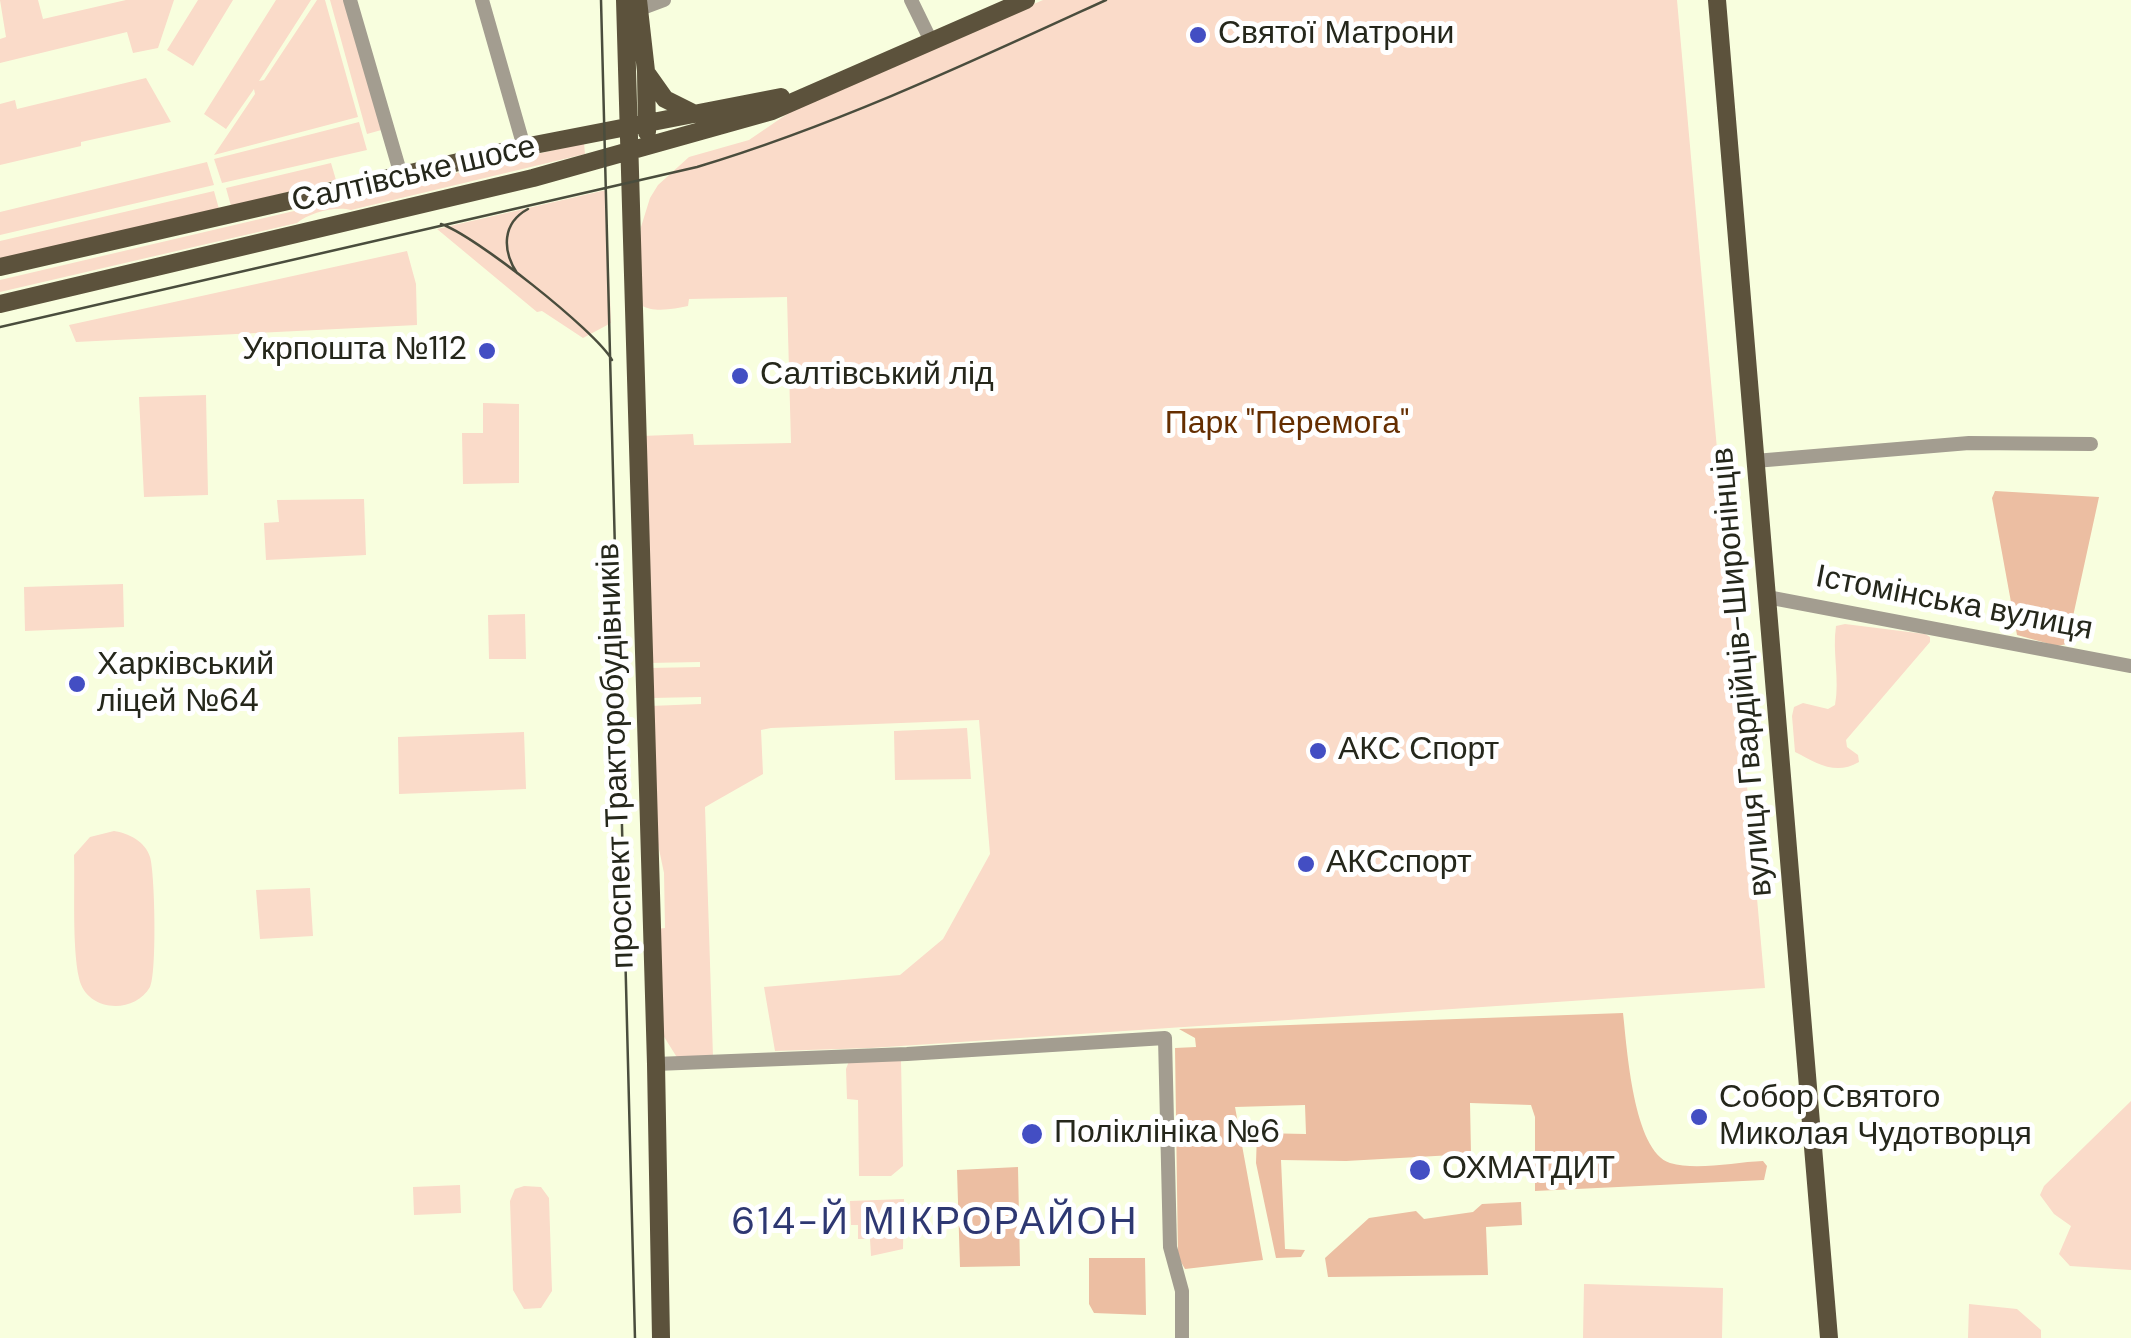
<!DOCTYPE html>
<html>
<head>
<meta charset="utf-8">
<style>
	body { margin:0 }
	canvas { display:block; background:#f8fede }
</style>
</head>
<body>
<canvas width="2131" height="1338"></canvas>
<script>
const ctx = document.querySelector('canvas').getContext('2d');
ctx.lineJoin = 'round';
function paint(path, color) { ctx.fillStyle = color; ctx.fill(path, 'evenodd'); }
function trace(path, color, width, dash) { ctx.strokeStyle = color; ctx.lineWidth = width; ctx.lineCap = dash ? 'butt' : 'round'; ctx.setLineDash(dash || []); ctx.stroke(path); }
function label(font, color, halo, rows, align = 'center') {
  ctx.font = font + ' "DM Sans",sans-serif'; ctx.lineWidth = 10; ctx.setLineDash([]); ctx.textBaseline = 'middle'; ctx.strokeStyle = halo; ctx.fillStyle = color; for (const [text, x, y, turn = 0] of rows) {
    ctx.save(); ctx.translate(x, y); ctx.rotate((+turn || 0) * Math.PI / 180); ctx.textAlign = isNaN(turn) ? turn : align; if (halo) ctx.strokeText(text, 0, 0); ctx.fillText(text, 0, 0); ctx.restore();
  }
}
const green = new Path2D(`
	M0 0H38L43 19 126 0H174L158 48 133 53 127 32 0 63V39L6 37Z
	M198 0H233L193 66 167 50Z
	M276 0H311L259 81 264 80 317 0H325L358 117 214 155 255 94 254 89 226 129 204 114Z
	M330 0H347L385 129 367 134Z
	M1043 0H1677L1765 988 871 1048 775 1051 764 987 900 975 943 939 990 854 979 720 771 728 761 730 763 774 705 807 713 1057 678 1059 661 1032 657 929 665 928 664 873 655 830 650 706 701 704V697L651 698 649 668 700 667V662L648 663 642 436 693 434 694 445 791 443 787 297 689 299 688 306C674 309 653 313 641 305L639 253 641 227 650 198 658 185 689 157 749 140 793 110Z
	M146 78 171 122 81 142V146L0 165V104L15 100 17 109Z
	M359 122 367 150 222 183 214 159Z
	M584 143 585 154 351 210C335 206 309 213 297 223L0 292V280Z
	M207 162 214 185 0 235V212Z
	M331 163 336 180 231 206 226 188Z
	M606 190 611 323 583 338 542 311 537 312 437 229Z
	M214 191 219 209 0 261V241Z
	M407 251 416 284 417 325 76 342 69 325Z
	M206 395 208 495 144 497 139 397Z
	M483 403 519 404V483L463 484 462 433H483Z
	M364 499 366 555 266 560 264 523 279 522 277 500Z
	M123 584 124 627 25 631 24 587Z
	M525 614 526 659H489L488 615Z
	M1845 624 1925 634 1930 637V642L1846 740 1847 747 1858 755 1859 762C1835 776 1817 763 1795 752L1792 716 1794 707 1803 703 1828 709 1835 705C1840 679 1832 652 1836 626Z
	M967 728 971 779 895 780 894 731Z
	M524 732 526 789 399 794 398 737Z
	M114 831C128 833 145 841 150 857 155 873 157 974 150 987 134 1015 86 1012 79 978 72 947 75 889 74 855L90 837Z
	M310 888 313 936 260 939 256 890Z
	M901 1059 903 1166 891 1176H859L858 1100 847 1099 846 1069 849 1061Z
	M2131 1101V1270L2070 1266 2059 1254 2071 1226 2054 1214 2040 1195 2044 1186Z
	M460 1185 461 1213 414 1215 413 1187Z
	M524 1186 541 1187 549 1198 552 1291 541 1308 524 1309 513 1290 510 1201 515 1189Z
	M904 1199 903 1249 871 1256 870 1239H858V1225H851L850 1201Z
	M1584 1284 1723 1288 1722 1338H1583Z
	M1969 1304 2017 1309 2041 1330V1338H1968Z`);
const forest = new Path2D(`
	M1995 491 2099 497 2067 644 2057 646 2017 635 1992 498Z
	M1623 1013C1627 1047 1633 1151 1670 1163 1697 1171 1735 1162 1763 1161L1767 1166 1764 1180 1535 1191V1117L1531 1105 1470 1103 1471 1154 1346 1161 1281 1160 1285 1249 1305 1250 1301 1257 1276 1258 1256 1163 1257 1133 1306 1134 1305 1105 1235 1107 1263 1260 1185 1269 1178 1257 1175 1048 1196 1047 1195 1038 1179 1029Z
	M1018 1167 1020 1266 960 1267 957 1170Z
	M1521 1202 1522 1225 1486 1227 1488 1275 1328 1277 1325 1258 1369 1218 1416 1211 1424 1219 1473 1212 1482 1204Z
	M1089 1258H1145L1146 1315 1094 1313 1089 1304Z`);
const minor = new Path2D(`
	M350 0 401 175
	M482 0 524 147
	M911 0 931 41
	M640 9 664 0
	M1755 461 1969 443 2091 444
	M1767 597 2131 666
	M656 1064 907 1054 1165 1038 1170 1247 1182 1291V1338`);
const major = new Path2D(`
	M625 0 656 1064 661 1338
	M638 0 646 71 647 132
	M1717 0 1829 1338
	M648 75 665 99 695 114
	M0 267 524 147 781 97
	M0 304 533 178 772 111 1026 0`);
const tram = new Path2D(`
	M601 0 635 1338
	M441 224C473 234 596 331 612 360
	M517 273C502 250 502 223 528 209
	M0 327 697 167C837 125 973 61 1106 0`);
const markers = [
	[1198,35,10,"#434ec3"],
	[487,351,10,"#434ec3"],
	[740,376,10,"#434ec3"],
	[77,684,10,"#434ec3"],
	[1318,751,10,"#434ec3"],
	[1306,864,10,"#434ec3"],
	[1699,1117,10,"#434ec3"],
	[1032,1134,12,"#434ec3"],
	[1420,1170,12,"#434ec3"]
];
const poiNames = [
	["Святої Матрони",1218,35],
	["Укрпошта №112",467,351,"right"],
	["Салтівський лід",760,376],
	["Харківський",97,666],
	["ліцей №64",97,703],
	["АКС Спорт",1338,751],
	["АКСспорт",1326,864],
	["Собор Святого",1719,1099],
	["Миколая Чудотворця",1719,1136],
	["Поліклініка №6",1054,1134],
	["ОХМАТДИТ",1442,1170]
];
const streetNames = [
	["Салтівське шосе",414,175,-13],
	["Істомінська вулиця",1954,604,11],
	["вулиця Гвардійців-Широнінців",1743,672,-95],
	["проспект Тракторобудівників",617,756,-92]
];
const parkNames = [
	["Парк \"Перемога\"",1287,425]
];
const quarterNames = [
	["614-Й МІКРОРАЙОН",935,1224]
];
paint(green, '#fadbc9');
paint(forest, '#ecbea2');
trace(minor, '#a39d90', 14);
trace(major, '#5c523c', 18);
trace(tram, '#4a4d3d', 2.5);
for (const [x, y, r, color] of markers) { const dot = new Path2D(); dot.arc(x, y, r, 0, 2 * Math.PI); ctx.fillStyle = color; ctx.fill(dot); trace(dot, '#fff', 4); }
label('32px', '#25271b', '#fff', poiNames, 'left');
label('32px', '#25271b', '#fff', streetNames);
label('32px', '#652e00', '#fff', parkNames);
ctx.letterSpacing = '2.5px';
label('38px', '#2e3872', '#fff', quarterNames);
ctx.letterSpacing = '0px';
</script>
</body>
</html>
